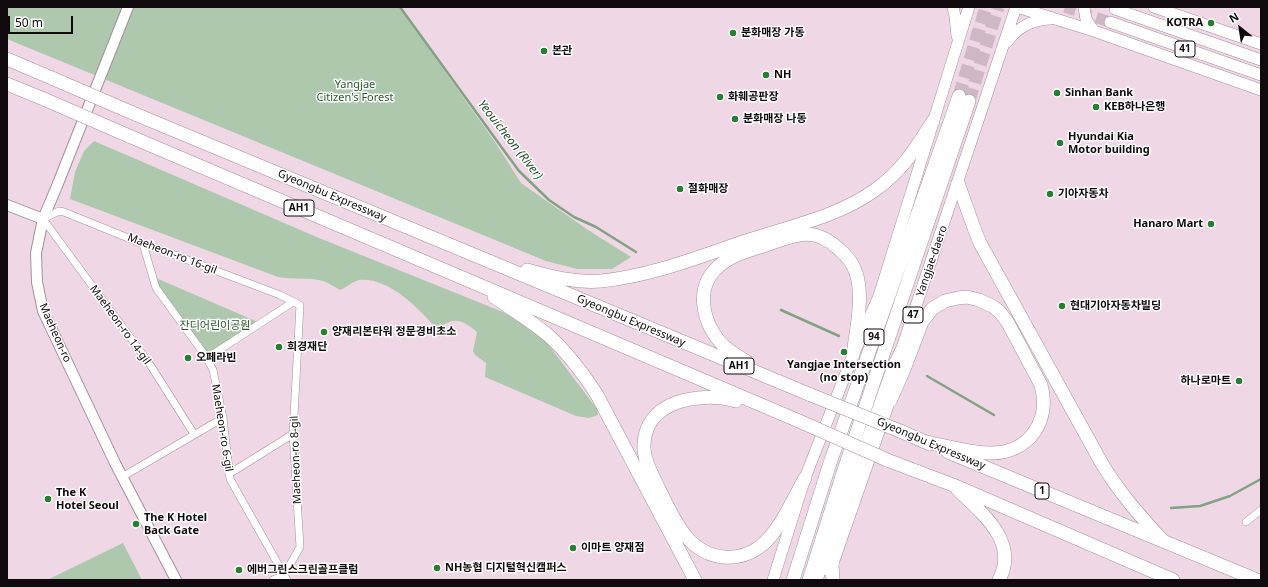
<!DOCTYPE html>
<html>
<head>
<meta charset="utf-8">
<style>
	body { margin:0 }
	#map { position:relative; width:1268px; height:587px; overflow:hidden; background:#f0d7e5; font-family:"Noto Sans",sans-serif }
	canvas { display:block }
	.frame { position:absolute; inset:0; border:8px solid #10090d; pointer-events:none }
	.north { position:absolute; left:1220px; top:8px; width:40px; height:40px; -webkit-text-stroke:3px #fff; paint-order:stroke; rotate:330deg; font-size:11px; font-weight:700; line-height:16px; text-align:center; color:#10090d }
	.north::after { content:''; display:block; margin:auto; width:14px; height:18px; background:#10090d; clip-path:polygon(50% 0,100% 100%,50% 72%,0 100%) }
	.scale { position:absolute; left:8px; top:16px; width:65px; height:18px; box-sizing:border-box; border:2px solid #10090d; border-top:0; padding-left:5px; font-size:12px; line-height:14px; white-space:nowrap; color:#10090d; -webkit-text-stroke:3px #fff; paint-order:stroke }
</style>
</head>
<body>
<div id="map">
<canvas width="1268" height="587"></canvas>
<div class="frame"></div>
<div class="north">N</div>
<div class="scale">50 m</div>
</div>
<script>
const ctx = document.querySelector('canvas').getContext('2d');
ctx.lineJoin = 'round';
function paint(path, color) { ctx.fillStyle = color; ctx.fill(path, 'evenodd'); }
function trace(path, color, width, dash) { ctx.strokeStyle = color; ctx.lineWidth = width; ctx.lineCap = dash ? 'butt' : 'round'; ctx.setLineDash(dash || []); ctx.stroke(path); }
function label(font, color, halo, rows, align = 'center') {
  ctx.font = font + ' "Noto Sans","Noto Sans KR",sans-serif'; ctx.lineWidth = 3; ctx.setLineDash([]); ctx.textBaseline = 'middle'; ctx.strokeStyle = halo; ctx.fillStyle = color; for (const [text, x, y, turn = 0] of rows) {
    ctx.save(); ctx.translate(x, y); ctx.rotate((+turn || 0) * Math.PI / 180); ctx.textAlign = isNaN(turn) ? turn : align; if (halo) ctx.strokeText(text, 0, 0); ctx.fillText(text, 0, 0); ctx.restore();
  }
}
const green = new Path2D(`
	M7 7H399L495 142 521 183 588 230 631 257 612 269H577L546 261 7 39Z
	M94 141 319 238 503 312 541 335 597 409 598 415 589 418 576 416 485 377 486 363 475 355 473 351 477 332C460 318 454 317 437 329 419 309 389 277 359 280 353 281 346 288 340 290 335 287 329 283 323 281 308 277 293 280 278 277L70 199 75 172 84 151Z
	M156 278 258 322 209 354 159 287Z
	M123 543 142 580H47Z`);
const stream = new Path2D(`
	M400 7 505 152 519 171 549 200 574 217 596 227 636 252
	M781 310 839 336
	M927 376 994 415
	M1171 508 1200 506 1230 496 1261 479`);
const primaryTunnel = new Path2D(`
	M1065 7 1110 22`);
const highwayTunnel = new Path2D(`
	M959 96 986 7
	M969 101 998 7`);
const street = new Path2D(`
	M143 244 156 288 207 358 213 370 223 418 230 479 287 580
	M207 358 293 302
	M194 434 149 363 43 219 59 211 64 212 143 244 151 246 280 295 300 305 293 434 300 547 284 575 273 580
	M229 474 293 434
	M122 477 223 418
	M1246 522 1261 510`);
const secondary = new Path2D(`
	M128 7 57 186 43 219 36 253 37 282 43 311 115 463 176 580
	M7 205 43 219`);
const primary = new Path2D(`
	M953 7 955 16 957 36
	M1017 7 1094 31 1261 90
	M1084 7 1086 19 1094 31
	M1154 7 1261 44
	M1115 9 1261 60
	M1110 22 1261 75
	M1007 42C1018 27 1031 20 1050 19
	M830 572 892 394
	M773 580 805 478 853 355 879 296 969 7
	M817 580 893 366 902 348 1016 7`);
const highway = new Path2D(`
	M7 59 54 79
	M7 84 46 100
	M135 114 811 395
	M129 136 799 421
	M958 183 974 228 980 243 1101 462C1118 491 1140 516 1163 541
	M527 270C552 277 576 283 601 281 652 276 701 256 749 240 792 226 839 216 875 190 903 170 915 149 933 121
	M494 297C512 309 531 321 548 335 567 352 583 373 597 395L695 580
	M747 362C739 357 732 353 725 347 703 326 693 288 719 266 731 255 748 251 763 246 793 236 812 224 839 249 847 256 853 263 856 273 864 296 856 331 853 355
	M736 401C700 391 642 400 644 449 645 464 654 478 660 491 674 519 688 554 724 557 736 558 748 555 758 548 778 535 793 499 805 478
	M890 401 903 372 922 322 932 309 938 305 945 301 958 298 967 297 979 300 992 306 1000 312 1008 323 1041 385C1051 421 1029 453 991 453 972 454 942 445 922 441
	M900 431 930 444
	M948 452 1257 580
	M887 460 953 485 1173 580
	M958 490C983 514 1019 542 999 580
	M832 564 833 580
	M793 580 830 463 959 96
	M809 580 844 470 969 101`);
const highwayBridge = new Path2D(`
	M54 79 135 114
	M46 100 129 136
	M811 395 900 431
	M799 421 887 460`);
const markers = [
	[1211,23,4,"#248030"],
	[733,33,4,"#248030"],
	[544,51,4,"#248030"],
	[766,75,4,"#248030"],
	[1057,93,4,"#248030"],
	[720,97,4,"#248030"],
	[1096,107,4,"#248030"],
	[735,119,4,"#248030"],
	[1060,143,4,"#248030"],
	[680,189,4,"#248030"],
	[1050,194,4,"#248030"],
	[1211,224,4,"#248030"],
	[1062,306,4,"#248030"],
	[324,332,4,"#248030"],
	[279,347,4,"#248030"],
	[844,352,4,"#248030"],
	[188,358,4,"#248030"],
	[1239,381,4,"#248030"],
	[48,499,4,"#248030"],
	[136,524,4,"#248030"],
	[573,548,4,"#248030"],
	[437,568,4,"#248030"],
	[239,570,4,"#248030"]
];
const shields = [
	[1185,49,20],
	[299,208,30],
	[913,315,20],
	[874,337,20],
	[739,366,30],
	[1042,491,14]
];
const shieldNames = [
	["41",1185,49],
	["AH1",299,208],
	["47",913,315],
	["94",874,337],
	["AH1",739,366],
	["1",1042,491]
];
const poiNames = [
	["KOTRA",1203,23,"right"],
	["분화매장 가동",741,33],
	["본관",552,51],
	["NH",774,75],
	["Sinhan Bank",1065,93],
	["화훼공판장",728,97],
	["KEB하나은행",1104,107],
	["분화매장 나동",743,119],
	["Hyundai Kia",1068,137],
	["Motor building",1068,150],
	["절화매장",688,189],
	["기아자동차",1058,194],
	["Hanaro Mart",1203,224,"right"],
	["현대기아자동차빌딩",1070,306],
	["양재리본타워 정문경비초소",332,332],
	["희경재단",287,347],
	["오페라빈",196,358],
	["Yangjae Intersection",844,365,"center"],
	["(no stop)",844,378,"center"],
	["하나로마트",1231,381,"right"],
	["The K",56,493],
	["Hotel Seoul",56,506],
	["The K Hotel",144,518],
	["Back Gate",144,531],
	["이마트 양재점",581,548],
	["NH농협 디지털혁신캠퍼스",445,568],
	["에버그린스크린골프클럼",247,570]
];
const parkNames = [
	["Yangjae",355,85],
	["Citizen's Forest",355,98],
	["잔디어린이공원",215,326]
];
const streetNames = [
	["Gyeongbu Expressway",332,196,23],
	["Maeheon-ro 16-gil",172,254,21],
	["Yangjae-daero",932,261,-71],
	["Gyeongbu Expressway",631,321,23],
	["Maeheon-ro 14-gil",120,325,54],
	["Maeheon-ro",55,333,66],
	["Maeheon-ro 6-gil",222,428,81],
	["Gyeongbu Expressway",931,444,23],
	["Maeheon-ro 8-gil",296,460,-92]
];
const waterNames = [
	["Yeouicheon (River)",510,140,52]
];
paint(green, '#aec8ae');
trace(stream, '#81a382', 2.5);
trace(primaryTunnel, '#ceb8c5', 11, [11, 5.5]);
trace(highwayTunnel, '#ceb8c5', 13, [13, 6]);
trace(street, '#a68f9c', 8);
trace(secondary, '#a68f9c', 12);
trace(primary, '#a68f9c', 12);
trace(highway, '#a68f9c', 14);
trace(street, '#fff', 7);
trace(secondary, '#fff', 10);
trace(primary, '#fff', 11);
trace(highway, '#fff', 13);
trace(highwayBridge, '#a68f9c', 14, []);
trace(highwayBridge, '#fff', 13);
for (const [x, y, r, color] of markers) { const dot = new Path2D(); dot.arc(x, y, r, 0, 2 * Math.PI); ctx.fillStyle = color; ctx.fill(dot); trace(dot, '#fff', 1.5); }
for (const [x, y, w] of shields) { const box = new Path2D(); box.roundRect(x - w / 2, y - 8, w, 16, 3); ctx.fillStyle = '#fff'; ctx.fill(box); trace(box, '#10090d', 1); }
label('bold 10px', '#10090d', null, shieldNames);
label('bold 11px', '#10090d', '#fff', poiNames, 'left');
label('11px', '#28592b', '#fff', parkNames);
label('11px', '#10090d', '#fff', streetNames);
label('italic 12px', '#1f5124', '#fff', waterNames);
</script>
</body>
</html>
